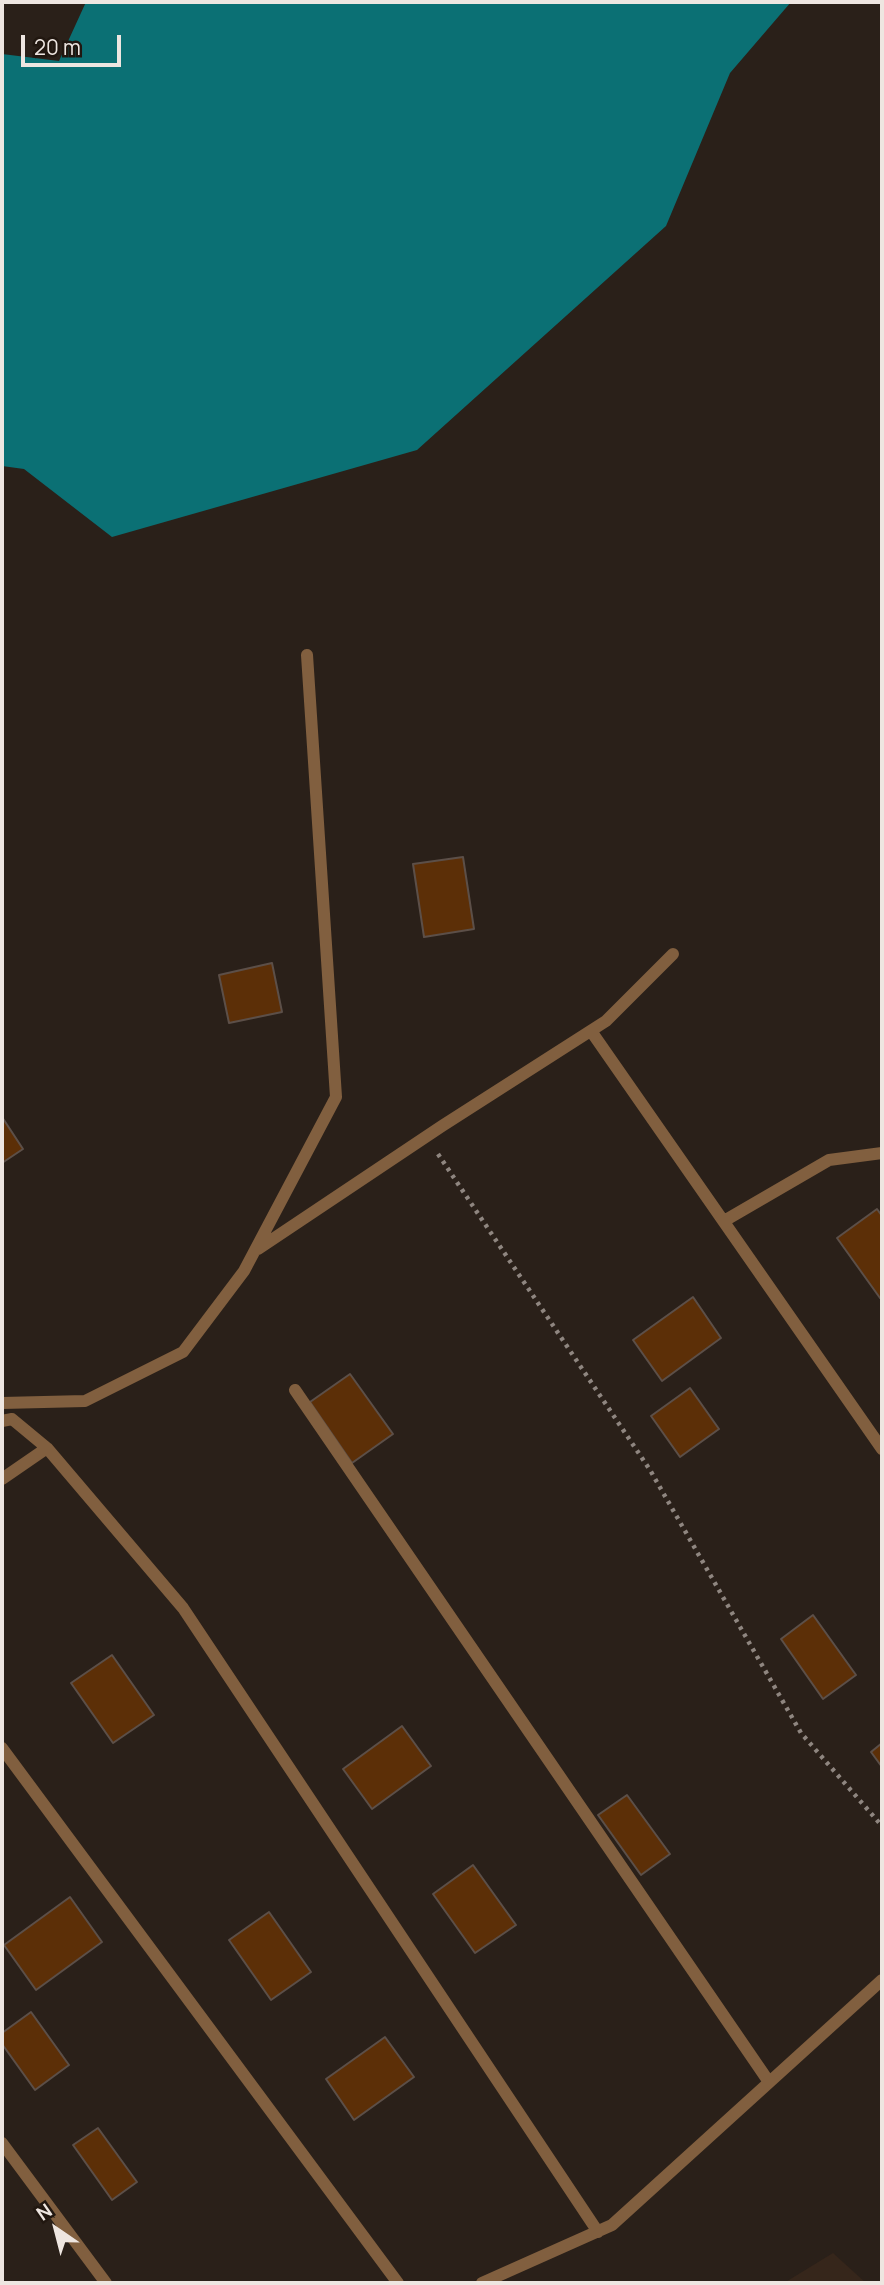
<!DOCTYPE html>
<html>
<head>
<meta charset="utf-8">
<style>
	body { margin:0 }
	#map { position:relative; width:884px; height:2285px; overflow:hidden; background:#2a2019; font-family:Manrope,sans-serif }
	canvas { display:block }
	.frame { position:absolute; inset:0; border:4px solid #eee6e1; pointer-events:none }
	.north { position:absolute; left:21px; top:2194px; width:70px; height:70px; -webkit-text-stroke:5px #211710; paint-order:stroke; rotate:325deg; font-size:19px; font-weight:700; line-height:28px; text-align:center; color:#eee6e1 }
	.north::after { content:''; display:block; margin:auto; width:24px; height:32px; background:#eee6e1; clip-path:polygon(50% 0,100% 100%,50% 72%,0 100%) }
	.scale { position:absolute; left:21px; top:35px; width:100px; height:32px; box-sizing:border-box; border:4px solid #eee6e1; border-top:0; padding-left:9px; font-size:21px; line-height:24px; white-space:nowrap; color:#eee6e1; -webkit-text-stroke:5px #211710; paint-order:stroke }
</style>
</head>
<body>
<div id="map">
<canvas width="884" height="2285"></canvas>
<div class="frame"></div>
<div class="north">N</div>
<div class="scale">20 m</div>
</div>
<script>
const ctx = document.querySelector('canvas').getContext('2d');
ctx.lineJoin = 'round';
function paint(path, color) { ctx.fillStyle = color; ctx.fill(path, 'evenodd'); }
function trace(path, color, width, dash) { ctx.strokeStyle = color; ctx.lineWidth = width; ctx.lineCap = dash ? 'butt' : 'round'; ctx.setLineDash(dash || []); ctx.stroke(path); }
const built = new Path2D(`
	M833 2253 866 2283H784Z`);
const water = new Path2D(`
	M86 2H791L730 73 666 226 417 450 112 537 24 469 2 466V54L59 61Z`);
const building = new Path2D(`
	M463 857 474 929 424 937 413 864Z
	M272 963 282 1012 229 1023 219 975Z
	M2 1117 23 1149 2 1163Z
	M877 1209 882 1216V1296L880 1298 837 1238Z
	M693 1297 721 1338 662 1381 633 1340Z
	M350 1374 393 1434 352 1463 310 1402Z
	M690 1388 719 1429 680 1457 651 1416Z
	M813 1615 856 1675 823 1699 781 1639Z
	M112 1655 154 1715 113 1743 71 1683Z
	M402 1726 431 1766 372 1809 343 1769Z
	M882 1743V1767L871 1752Z
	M627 1795 670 1854 641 1875 598 1815Z
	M473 1865 516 1925 475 1953 433 1894Z
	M70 1897 102 1942 36 1990 4 1945Z
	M269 1912 311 1972 271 2000 229 1940Z
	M31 2012 69 2065 35 2090 2 2044V2033Z
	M385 2037 414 2077 354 2120 326 2079Z
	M98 2128 137 2182 112 2200 73 2145Z`);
const path = new Path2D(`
	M438 1154 650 1470 801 1733 882 1826`);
const lane = new Path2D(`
	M591 1031 882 1449
	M724 1221 829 1160 882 1153
	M258 1249 442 1126 606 1021 673 954
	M295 1390 769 2082
	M2 1403 85 1401 183 1352 244 1271 336 1097 307 655
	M2 1421 12 1419 47 1448
	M2 1479 47 1448 183 1608 598 2232
	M2 1748 398 2283
	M2 2143 106 2283
	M482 2283 612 2225 882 1980`);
paint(built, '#36261b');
paint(water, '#0b7074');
paint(building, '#5c2f07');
trace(building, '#5c4f48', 2);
trace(path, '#8f8680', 4.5, [3.5, 5]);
trace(lane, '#815f3f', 12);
</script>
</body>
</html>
